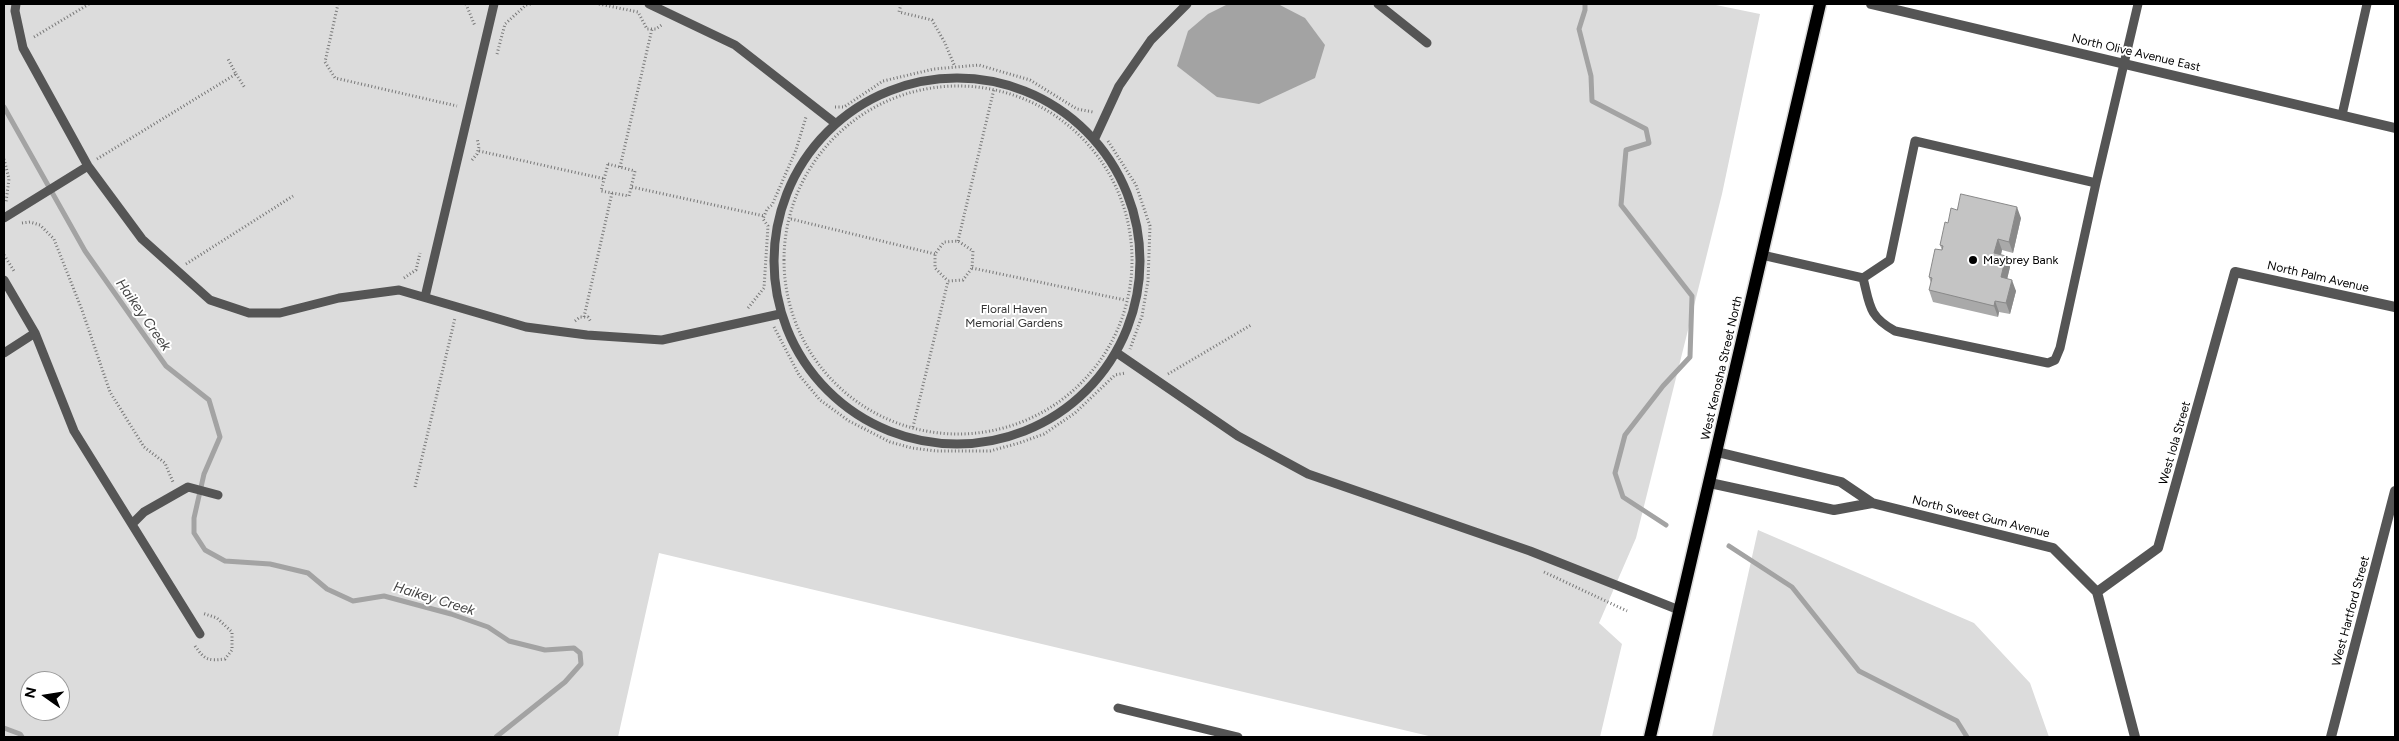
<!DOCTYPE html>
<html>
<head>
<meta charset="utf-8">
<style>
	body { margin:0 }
	#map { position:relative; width:2399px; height:741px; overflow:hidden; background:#fff; font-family:Figtree,sans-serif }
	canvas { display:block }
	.frame { position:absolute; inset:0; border:5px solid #000; pointer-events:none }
	.north { position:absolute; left:20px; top:671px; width:50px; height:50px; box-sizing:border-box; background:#fff; border:1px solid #999; border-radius:50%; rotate:283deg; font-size:14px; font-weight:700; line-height:20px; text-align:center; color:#000 }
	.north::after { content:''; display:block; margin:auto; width:18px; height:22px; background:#000; clip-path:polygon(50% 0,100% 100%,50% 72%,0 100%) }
</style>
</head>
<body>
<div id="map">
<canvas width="2399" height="741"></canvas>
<div class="frame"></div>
<div class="north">N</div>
</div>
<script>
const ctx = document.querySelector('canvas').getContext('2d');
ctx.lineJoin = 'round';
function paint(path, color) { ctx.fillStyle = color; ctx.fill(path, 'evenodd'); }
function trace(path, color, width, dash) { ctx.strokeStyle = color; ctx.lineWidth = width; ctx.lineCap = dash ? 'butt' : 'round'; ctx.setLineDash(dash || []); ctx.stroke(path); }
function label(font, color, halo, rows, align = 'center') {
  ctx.font = font + ' Figtree,sans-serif'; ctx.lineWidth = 4; ctx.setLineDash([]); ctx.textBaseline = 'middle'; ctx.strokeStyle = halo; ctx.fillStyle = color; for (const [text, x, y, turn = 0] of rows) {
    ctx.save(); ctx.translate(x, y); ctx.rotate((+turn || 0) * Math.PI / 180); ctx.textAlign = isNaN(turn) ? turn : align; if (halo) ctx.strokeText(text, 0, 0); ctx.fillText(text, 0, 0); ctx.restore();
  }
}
const green = new Path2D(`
	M4 4H1711L1760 14 1722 194 1636 538 1599 623 1622 644 1600 737H1433L659 553 618 737H4ZM30 681H60V711H30Z
	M1758 530 1974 623 2030 683 2049 737H1712Z`);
const water = new Path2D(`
	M1228 4H1278L1305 18 1325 45 1315 78 1259 104 1217 97 1177 66 1188 31 1208 14Z`);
const stream = new Path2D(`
	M1585 4V10L1579 29 1591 76 1592 101 1646 129 1649 143 1626 150 1621 205 1692 296 1690 357 1663 386 1625 435 1615 473 1623 497 1666 525
	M4 107 85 251 166 366 209 400 220 437 204 474 194 518V533L205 550 225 561 270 564 308 573 327 589 353 601 384 596 451 614 488 627 509 641 545 650 574 648 580 653 581 664 565 682 496 737
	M1729 546 1792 587 1859 671 1957 721 1967 737
	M4 728 20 734 22 737`);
const path = new Path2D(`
	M338 4 325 62 335 78 457 106
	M466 4 475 26
	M599 4 638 12 647 29H656L663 24
	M901 4 899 12 932 20 945 43 955 67
	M34 37 89 4
	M497 54 505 24 526 5 531 4
	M236 74 245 88
	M784 260a174 174 0 1 1 348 0a174 174 0 1 1-348 0Z
	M835 107H844L883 81 934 69 979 65 1030 80 1077 109 1093 112
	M1108 141 1136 185 1150 226 1148 281 1142 316 1130 349
	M479 151 605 179
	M4 159 9 179 6 202
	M97 159 236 74 228 59
	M472 160 477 154 479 147 477 138
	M608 164 635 171 629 196 601 191Z
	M620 167 652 29
	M632 187 764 216
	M791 219 935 254
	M22 223 30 222 40 225 54 239 82 310 110 392 144 447 165 463 173 482
	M958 241 994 89
	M4 255 14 271
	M186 264 293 196
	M972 268 1125 300
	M404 278 416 270 420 253
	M748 308 764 288 768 226 763 219 767 209 772 205 796 150 806 117
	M584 317 612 193
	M575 321 580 317H588L591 322
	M774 327 799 375 820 400 849 421 890 442 912 448 936 451H990L1019 443 1044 434 1075 413 1115 375 1125 373
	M1168 374 1251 325
	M913 427 948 281 963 280 972 268 973 251 958 241 944 242 935 254V268L948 281
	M415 487 455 318
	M1544 572 1627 611
	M195 646C205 660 208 661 225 659L232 650V632L217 618 202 613`);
const service = new Path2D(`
	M16 4 15 11 23 48 88 166 142 239 210 300 249 313H280L339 298 399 290 526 327 587 335 662 340 780 314
	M649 4 735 45 835 123
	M1378 4 1427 43
	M774 261a183 183 0 1 1 366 0a183 183 0 1 1-366 0Z
	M2342 115 2367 4
	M1095 138 1119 86 1151 40 1187 4
	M4 218 88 166
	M1762 255 1863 278 1890 260 1915 141 2096 183 2138 4
	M1863 278C1870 305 1868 316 1895 331L2048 363 2055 360 2060 348 2096 183
	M4 280 35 333 74 431 200 634
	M425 297 494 4
	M4 353 35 333
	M1117 353 1238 436 1308 474 1530 551 1679 610
	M132 524 144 512 188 487 218 495
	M1118 708 1238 737`);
const minor = new Path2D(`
	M1717 452 1841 482 1872 503 2053 548 2097 592 2135 737
	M1710 483 1834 510 1872 503
	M2097 592 2158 548 2235 272 2395 307
	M2331 737 2395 491`);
const tertiary = new Path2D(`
	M1871 4 2395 128`);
const primary = new Path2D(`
	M1650 737 1820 4`);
const wall = new Path2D(`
	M1957 210 2021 218 2013 253 2002 250 2001 255 2010 267 2007 279 2016 291 2010 314 1999 312 1998 317 1933 302 1929 290 1931 283 1929 277 1942 250 1940 245Z`);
const shadedWall = new Path2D(`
	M2017 207 2021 218 2013 253 2009 242Z
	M1998 239 2002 250 1998 265 1994 253Z
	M2006 256 2010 267 2005 288 2001 277Z
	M2012 280 2016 291 2010 314 2006 303Z
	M1995 301 1999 312 1998 317 1994 306Z`);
const building = new Path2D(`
	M1961 194 2017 207 2009 242 1998 239 1994 253 2006 256 2001 277 2012 280 2006 303 1995 301 1994 306 1929 290 1932 278 1929 277 1935 249 1942 250 1943 246 1940 245 1945 222 1948 223 1951 208 1957 210Z`);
const markers = [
	[1973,260,5,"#000"]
];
const streetNames = [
	["North Olive Avenue East",2136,53,13],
	["North Palm Avenue",2318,277,13],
	["West Kenosha Street North",1722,368,-77],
	["West Iola Street",2175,443,-74],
	["North Sweet Gum Avenue",1981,517,14],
	["West Hartford Street",2351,611,-75]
];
const poiNames = [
	["Maybrey Bank",1983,260]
];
const parkNames = [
	["Floral Haven",1014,309],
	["Memorial Gardens",1014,323]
];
const waterNames = [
	["Haikey Creek",143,315,55],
	["Haikey Creek",434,599,17]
];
paint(green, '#dcdcdc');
paint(water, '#a3a3a3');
trace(stream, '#a3a3a3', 5);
trace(primary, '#dbdbdb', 15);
trace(path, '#777', 3, [1, 2.5]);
trace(service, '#555', 9);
trace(minor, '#555', 10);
trace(tertiary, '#555', 10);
trace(primary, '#000', 12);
paint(wall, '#a9a9a9');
paint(shadedWall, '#898989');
paint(building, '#c4c4c4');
trace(building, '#898989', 1);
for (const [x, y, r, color] of markers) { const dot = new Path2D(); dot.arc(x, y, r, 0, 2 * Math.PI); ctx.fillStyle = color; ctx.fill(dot); trace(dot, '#fff', 2); }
label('12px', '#000', '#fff', streetNames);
label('12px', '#000', '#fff', poiNames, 'left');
label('12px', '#333', '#fff', parkNames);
label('italic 14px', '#444', '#fff', waterNames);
</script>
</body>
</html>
